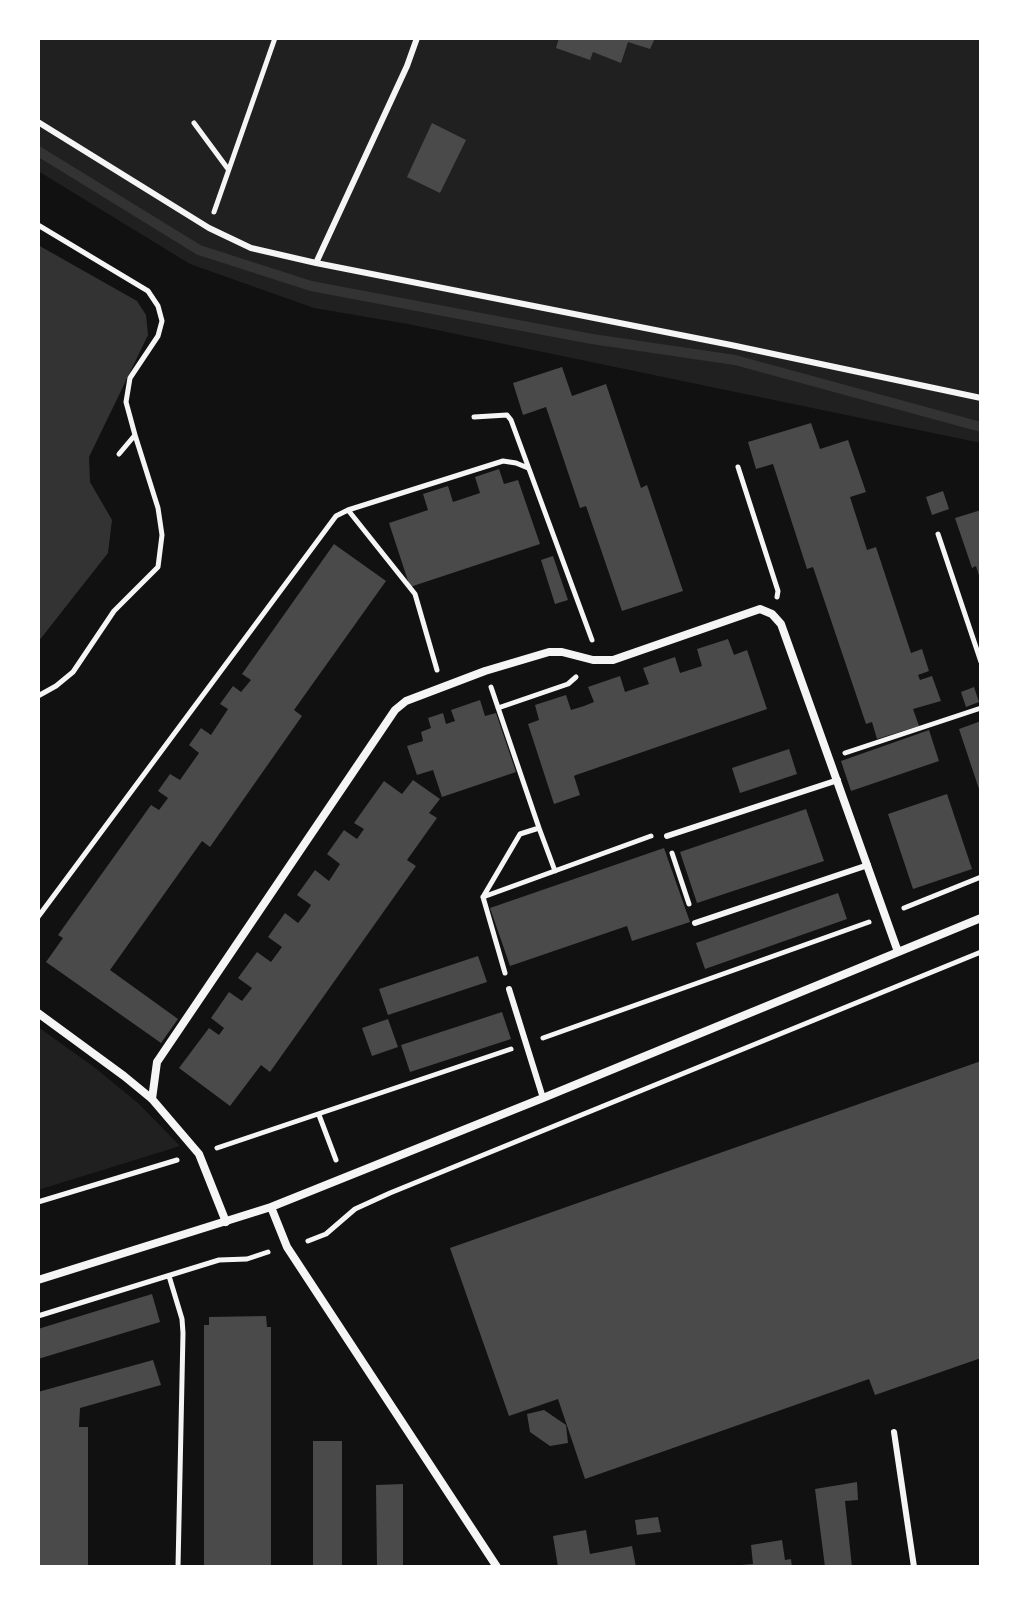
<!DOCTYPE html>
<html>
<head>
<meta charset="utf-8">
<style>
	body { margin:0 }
	#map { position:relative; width:1019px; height:1605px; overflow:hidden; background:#111; font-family:Commissioner,sans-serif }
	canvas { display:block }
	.frame { position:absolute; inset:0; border:40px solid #fff; pointer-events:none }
</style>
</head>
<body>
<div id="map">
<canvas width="1019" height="1605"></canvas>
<div class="frame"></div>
</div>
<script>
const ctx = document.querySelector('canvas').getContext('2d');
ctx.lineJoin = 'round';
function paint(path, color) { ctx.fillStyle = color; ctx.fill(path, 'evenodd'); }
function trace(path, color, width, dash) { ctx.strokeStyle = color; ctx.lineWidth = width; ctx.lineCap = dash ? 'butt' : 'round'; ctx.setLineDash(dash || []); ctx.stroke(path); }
const green = new Path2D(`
	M38 38H981V443L408 324 314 308 190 264 38 171Z
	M38 1027 94 1067 139 1104 180 1146 38 1190Z`);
const water = new Path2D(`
	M38 245 137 301 146 315 148 335 89 457 90 482 112 520 108 553 38 642Z`);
const stream = new Path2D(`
	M38 151 199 250 311 286 592 339 735 360 981 427`);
const building = new Path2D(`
	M559 38H655L650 49 628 42 621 63 593 52 590 60 556 48Z
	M432 123 466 140 440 193 407 177Z
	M562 367 572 396 606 384 641 488 647 485 683 591 622 611 586 506 580 508 546 407 523 415 513 383Z
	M811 423 820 449 848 440 866 492 850 497 867 550 876 547 911 653 922 649 929 671 918 675 920 680 932 676 941 701 913 709 919 726 877 739 872 722 866 724 813 567 807 569 773 464 756 469 748 442Z
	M499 469 504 484 518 480 540 544 410 587 389 523 428 510 423 494 448 486 453 502 480 493 475 477Z
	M943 491 949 509 932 515 926 497Z
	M981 510V579H980L976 566 972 568 955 518Z
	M334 544 386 581 294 710 302 716 210 847 202 841 110 970 178 1019 161 1043 46 962 63 938 58 935 151 805 159 810 168 798 158 791 170 774 180 780 199 753 189 745 201 728 211 735 228 709 220 704 233 686 241 692 251 680 242 674Z
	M553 556 568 600 555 604 541 560Z
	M728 639 734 655 747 650 767 709 576 775 574 776 580 795 554 804 528 724 539 720 535 705 566 695 571 710 584 706 594 702 588 687 620 676 625 692 649 684 643 668 675 657 680 673 702 666 697 649Z
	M974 687 979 702 966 707 961 692Z
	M480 700 485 716 496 713 516 772 442 797 433 770 417 775 407 746 423 741 421 732 431 728 428 718 443 713 446 724 455 721 451 710Z
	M981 721V792H980L959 729Z
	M929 730 939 761 851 791 841 761Z
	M789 749 797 774 740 793 732 768Z
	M413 780 440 799 429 813 437 818 407 860 416 866 270 1072 261 1065 230 1106 179 1068 209 1028 219 1035 224 1028 211 1018 229 992 242 1001 252 988 238 978 257 952 271 962 282 947 268 937 285 913 298 923 306 913 311 905 297 895 315 870 329 881 340 864 327 854 344 830 357 839 364 829 354 823 384 781 402 794Z
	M947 794 972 869 913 889 888 814Z
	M806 809 824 861 697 903 680 852Z
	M664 848 690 922 632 941 627 926 510 966 490 908Z
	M838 893 847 919 705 969 696 943Z
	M478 956 487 982 388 1015 379 989Z
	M502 1012 511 1039 410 1072 401 1045Z
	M388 1019 398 1047 372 1056 362 1028Z
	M981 1061V1358L875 1395 869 1379 585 1479 558 1399 509 1416 450 1248Z
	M152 1294 160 1322 38 1359V1329Z
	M266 1316 267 1327H271V1567H204V1325H209V1317Z
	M153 1360 161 1385 80 1408 79 1427H88V1567H38V1392Z
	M544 1410 566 1425 568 1443 550 1446 530 1432 527 1414Z
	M313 1441H342V1567H313Z
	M857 1482 858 1500 845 1501 852 1567H825L815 1489Z
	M403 1484V1567H377L376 1485Z
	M658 1517 661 1532 637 1535 635 1520Z
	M586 1530 590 1554 632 1546 636 1567H558L553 1536Z
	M782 1540 785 1560 791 1559 792 1567H741V1565L753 1564 751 1545Z`);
const path = new Path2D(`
	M194 123 228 169
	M214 212 275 38
	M38 225 148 291 158 306 162 321 158 336 130 378 126 402 135 435 119 454
	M474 417 507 415 511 420 592 640
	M738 467 778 591 777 597
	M348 510 415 594 437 670
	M938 534 981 662
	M491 687 539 828 555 871
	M38 696 56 686 73 672 114 611 158 567 162 535 158 508 135 435
	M498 708 568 684 576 677
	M845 753 981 708
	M672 853 689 904
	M483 897 651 836
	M483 897 505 973
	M483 897 520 834 539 828
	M904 908 981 877
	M38 917 336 516 348 510 503 461 516 463 528 468
	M543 1038 869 922
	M319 1115 336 1160
	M217 1148 511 1049
	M38 1202 177 1160
	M308 1241 326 1234 355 1209 390 1193 981 952
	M169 1276 182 1319 183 1333 178 1567
	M38 1316 219 1260 247 1259 268 1252`);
const service = new Path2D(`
	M38 122 209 228 251 248 316 263 731 345 981 398
	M316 263 407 66 417 38
	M667 836 838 780
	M695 923 868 865
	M509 989 543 1098
	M894 1432 914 1567`);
const minor = new Path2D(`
	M38 1013 124 1076 152 1099 199 1154 226 1222
	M152 1099 157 1062 395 710 406 701 485 671 549 652H562L593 660H613L760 609 772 614 781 624 898 952
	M271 1207 287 1247 497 1567
	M38 1280 271 1207 543 1098 981 918`);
paint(green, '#202020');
paint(water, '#333');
trace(stream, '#333', 10);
paint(building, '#4a4a4a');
trace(path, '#f5f5f5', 5);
trace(service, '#f5f5f5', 6);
trace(minor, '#f5f5f5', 8);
</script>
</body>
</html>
